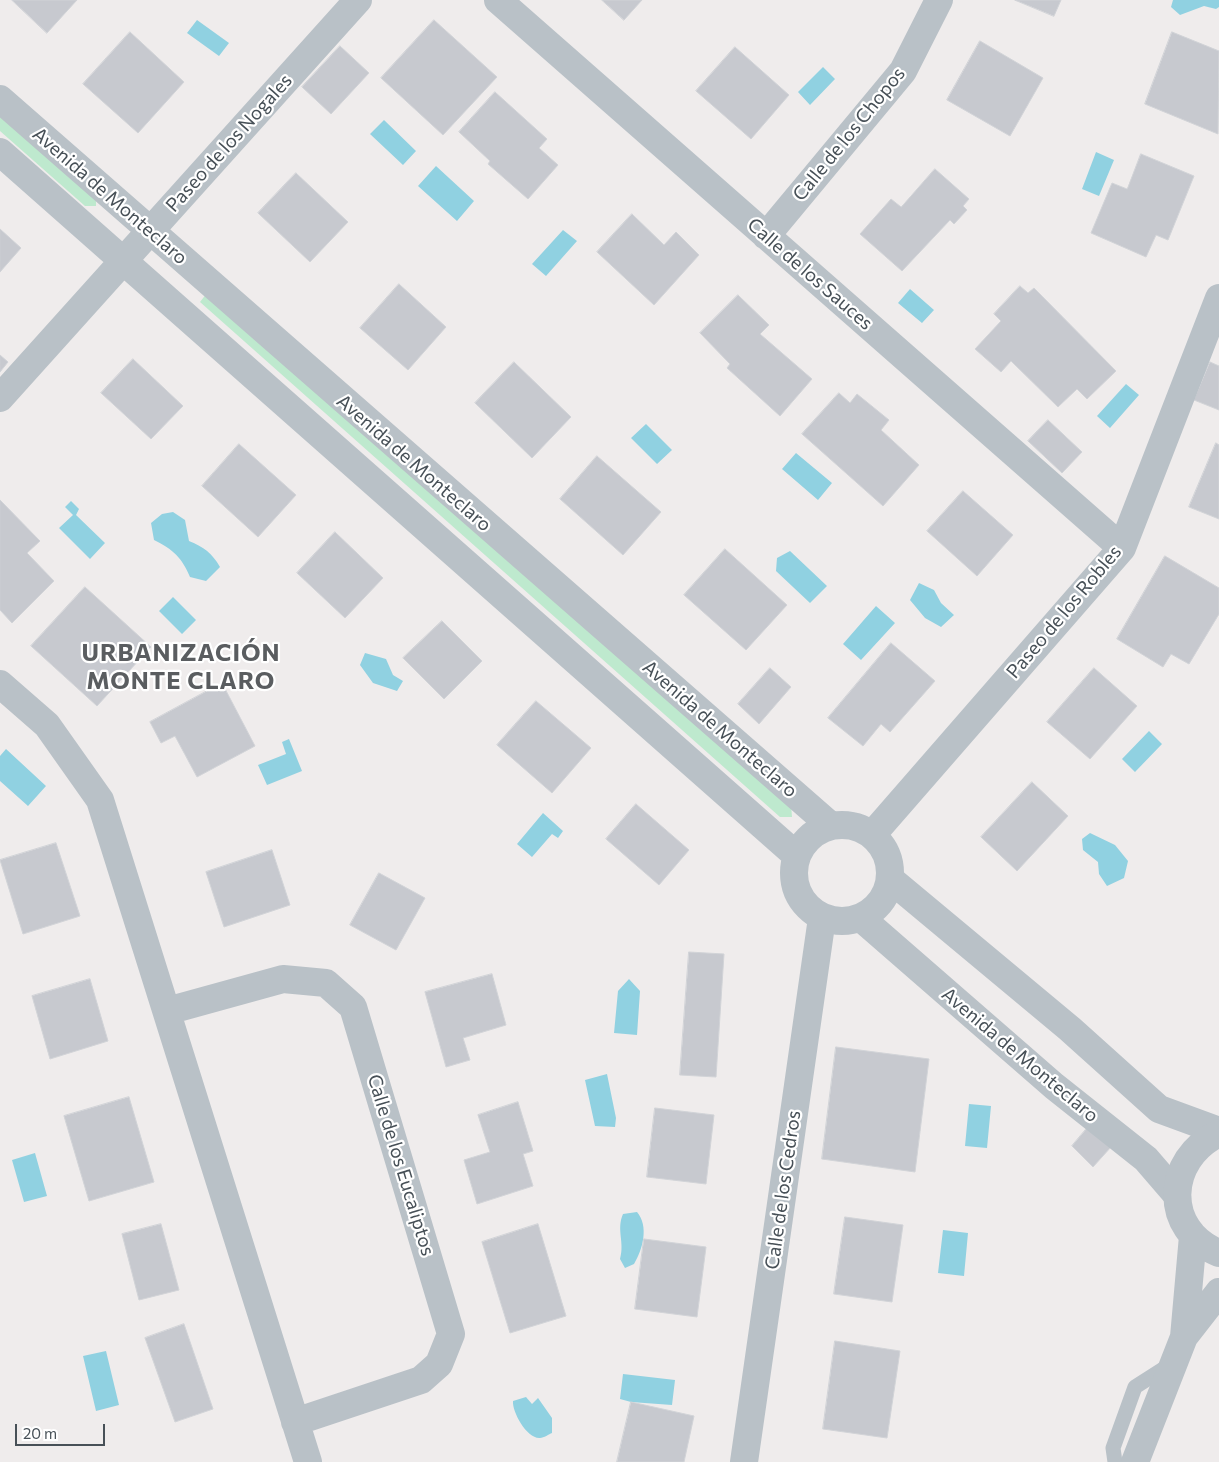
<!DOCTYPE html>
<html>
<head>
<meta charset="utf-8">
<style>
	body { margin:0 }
	#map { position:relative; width:1219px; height:1462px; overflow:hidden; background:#efecec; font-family:Commissioner,sans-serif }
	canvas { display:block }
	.scale { position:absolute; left:15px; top:1424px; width:90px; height:22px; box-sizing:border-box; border:2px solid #475057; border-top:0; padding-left:6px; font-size:15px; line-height:18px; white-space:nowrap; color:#475057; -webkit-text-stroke:4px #fff; paint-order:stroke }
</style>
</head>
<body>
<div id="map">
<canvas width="1219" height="1462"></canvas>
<div class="scale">20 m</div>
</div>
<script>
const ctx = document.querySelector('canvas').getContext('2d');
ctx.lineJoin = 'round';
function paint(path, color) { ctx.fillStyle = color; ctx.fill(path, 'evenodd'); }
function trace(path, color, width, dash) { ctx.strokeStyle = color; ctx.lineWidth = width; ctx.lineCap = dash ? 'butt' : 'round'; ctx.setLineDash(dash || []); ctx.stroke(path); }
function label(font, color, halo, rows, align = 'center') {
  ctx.font = font + ' Commissioner,sans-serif'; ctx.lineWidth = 4.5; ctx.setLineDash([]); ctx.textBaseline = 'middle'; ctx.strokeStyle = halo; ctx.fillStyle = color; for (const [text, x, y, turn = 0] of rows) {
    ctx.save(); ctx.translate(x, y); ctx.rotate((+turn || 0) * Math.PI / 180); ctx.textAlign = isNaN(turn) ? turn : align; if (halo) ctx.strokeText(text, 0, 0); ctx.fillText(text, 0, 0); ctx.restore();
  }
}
const green = new Path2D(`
	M0 110 96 195V206H85L0 131Z
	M207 293 791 804 792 817H780L200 302Z`);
const water = new Path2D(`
	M1173 0H1219V7L1216 9 1204 6 1180 15 1171 7Z
	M197 20 229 43 219 56 187 33Z
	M823 67 835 79 810 105 798 92Z
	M384 120 416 151 403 165 370 134Z
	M1096 152 1114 160 1099 196 1082 189Z
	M436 166 474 201 457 221 418 186Z
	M563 230 577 241 546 276 532 264Z
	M910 289 934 310 922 323 898 303Z
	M1126 384 1139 395 1110 428 1097 416Z
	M646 424 672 450 657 464 631 438Z
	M796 453 832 483 818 500 782 469Z
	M71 501 79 509 76 515 105 543 90 559 59 528 73 515 65 507Z
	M173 512 185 520 189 541C204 547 212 553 220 567L206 581 190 577C182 558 173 549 154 540L151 523 162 514Z
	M790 551 827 586 810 603 776 571 777 558Z
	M919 583 934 590 941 603 954 615 941 627 925 618 910 600Z
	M173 597 196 620 182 634 159 611Z
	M876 606 895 623 861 660 843 644Z
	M365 653 386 659 393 675 403 681 397 691 373 683 360 665Z
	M1149 731 1162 744 1135 772 1122 759Z
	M289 739 302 771 267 785 258 765 286 754 282 742Z
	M6 749 46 786 28 806 0 781V756Z
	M543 813 563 831 558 838 552 834 532 857 517 844Z
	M1090 833 1115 845 1128 861 1124 878 1107 886 1099 874 1098 862 1083 850 1082 839Z
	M629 979 640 991 637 1035 614 1033 618 991Z
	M607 1074 616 1118 615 1127 595 1126 585 1080Z
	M969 1104 991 1106 987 1148 965 1146Z
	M35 1153 47 1196 24 1202 12 1160Z
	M637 1212C649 1226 643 1249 634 1264L625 1268 620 1259C625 1242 616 1230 623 1214Z
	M943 1230 968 1233 964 1276 938 1273Z
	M106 1351 119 1405 96 1411 83 1356Z
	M623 1374 675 1380 672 1405 631 1402 620 1399Z
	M526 1397 532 1404 538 1398 552 1418V1433C549 1434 544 1438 540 1438 527 1439 512 1412 513 1401Z`);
const building = new Path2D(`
	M12 0H77L47 33Z
	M602 0H642L624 20Z
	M1015 0H1061L1054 16Z
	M434 20 497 77 443 135 381 78Z
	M130 32 184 82 138 133 83 84Z
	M1172 32 1219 51 1218 134 1145 104Z
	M980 41 1043 78 1010 136 947 100Z
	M340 46 369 73 331 114 302 87Z
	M735 47 789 95 751 139 696 91Z
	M495 92 547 139 539 148 558 165 528 199 488 164 490 161 459 132Z
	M1141 154 1194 176 1168 240 1156 235 1146 257 1091 233 1112 183 1127 189Z
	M935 169 969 199 963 206 967 210 954 224 950 220 902 271 860 234 891 199 901 207Z
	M296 173 348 222 310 262 258 213Z
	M632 214 664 245 676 232 699 255 654 305 597 252Z
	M0 229 21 248 0 272Z
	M399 284 446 327 408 370 360 328Z
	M1020 286 1028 293 1034 288 1116 371 1087 399 1077 389 1058 407 1011 361 1001 372 975 349 1001 321 994 314Z
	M738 295 769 325 760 334 812 379 780 416 727 368 730 364 700 333Z
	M0 355 8 362 0 372Z
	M133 359 183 406 151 439 101 393Z
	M514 362 571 417 532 458 475 403Z
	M1210 362 1219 366V410L1194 400Z
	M839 393 850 403 857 394 889 420 881 430 919 465 883 506 802 434Z
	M1048 420 1082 452 1062 473 1028 441Z
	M1216 443 1219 445V519L1189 507Z
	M239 444 296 495 258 537 202 486Z
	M597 456 661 512 623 555 560 499Z
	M963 491 1013 535 977 576 927 531Z
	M0 500 40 541 27 553 54 581 12 623 0 610Z
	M335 532 383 578 345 618 297 573Z
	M725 549 787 605 746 650 684 595Z
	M1165 556 1219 588V614L1189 664 1171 654 1163 667 1117 639Z
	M85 587 151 647 97 706 31 646Z
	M442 621 482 661 444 699 403 658Z
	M891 643 935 681 890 732 881 724 863 746 828 718Z
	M770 668 791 687 759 724 738 704Z
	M1094 668 1137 706 1090 759 1047 722Z
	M222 683 255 746 197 777 175 736 161 743 150 722Z
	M536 701 591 748 552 793 497 745Z
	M1032 782 1068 816 1017 871 981 837Z
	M636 804 689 850 659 885 606 839Z
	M56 843 80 916 23 934 0 860Z
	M272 850 290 905 224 927 206 872Z
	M379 873 425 898 396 950 350 925Z
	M689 952 724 954 716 1077 680 1075Z
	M492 974 506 1025 463 1038 470 1060 446 1067 425 992Z
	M90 979 108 1041 50 1059 32 996Z
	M836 1047 929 1059 915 1172 822 1159Z
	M129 1097 154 1182 89 1201 64 1116Z
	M518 1102 533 1151 523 1154 533 1186 477 1204 464 1160 490 1152 478 1115Z
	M655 1108 714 1115 706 1184 647 1177Z
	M1088 1127 1111 1147 1093 1167 1072 1146Z
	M845 1217 903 1225 892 1302 834 1294Z
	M161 1224 179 1290 139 1300 122 1234Z
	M538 1224 566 1316 510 1333 482 1242Z
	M644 1239 706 1247 697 1317 635 1309Z
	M184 1324 213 1409 175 1422 145 1338Z
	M835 1341 900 1351 887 1438 823 1429Z
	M631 1402 694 1416 684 1462H617Z`);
const service = new Path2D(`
	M1115 1462 1113 1448 1135 1387 1171 1364`);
const minor = new Path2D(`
	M498 0 1122 548
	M0 99 830 825
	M0 152 796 855
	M766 236 903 71 939 0
	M0 398 358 0
	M0 684 47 725 100 800 308 1462
	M794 873a48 48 0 1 1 96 0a48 48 0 1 1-96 0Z
	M872 835 1122 548 1219 298
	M890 879 1070 1029 1159 1109 1219 1131
	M861 918 1054 1086 1146 1159 1177 1195
	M167 1011 283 979 326 983 353 1007 451 1334 439 1364 421 1380 295 1422
	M744 1462 822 918`);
const tertiary = new Path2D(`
	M1219 1133C1165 1159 1162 1230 1219 1253
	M1184 1337 1219 1292
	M1135 1462 1184 1337 1193 1236`);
const streetNames = [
	["Calle de los Chopos",849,134,-51],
	["Paseo de los Nogales",229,143,-48],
	["Avenida de Monteclaro",110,196,41],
	["Calle de los Sauces",810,274,41],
	["Avenida de Monteclaro",414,463,41],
	["Paseo de los Robles",1064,612,-50],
	["Avenida de Monteclaro",720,729,41],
	["Avenida de Monteclaro",1020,1055,40],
	["Calle de los Eucaliptos",401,1165,73],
	["Calle de los Cedros",783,1190,-82]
];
const districtNames = [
	["URBANIZACIÓN",181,653],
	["MONTE CLARO",181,681]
];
paint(green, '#bee9ce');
paint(water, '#90d1e1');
paint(building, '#c7c9cf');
trace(building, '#d1d3d7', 1);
trace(service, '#b9c1c7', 15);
trace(minor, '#b9c1c7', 28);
trace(tertiary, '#b9c1c7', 28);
label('19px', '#475057', '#fff', streetNames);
ctx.letterSpacing = '1px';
label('bold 24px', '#5a5d60', '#fff', districtNames);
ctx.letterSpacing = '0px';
</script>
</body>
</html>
